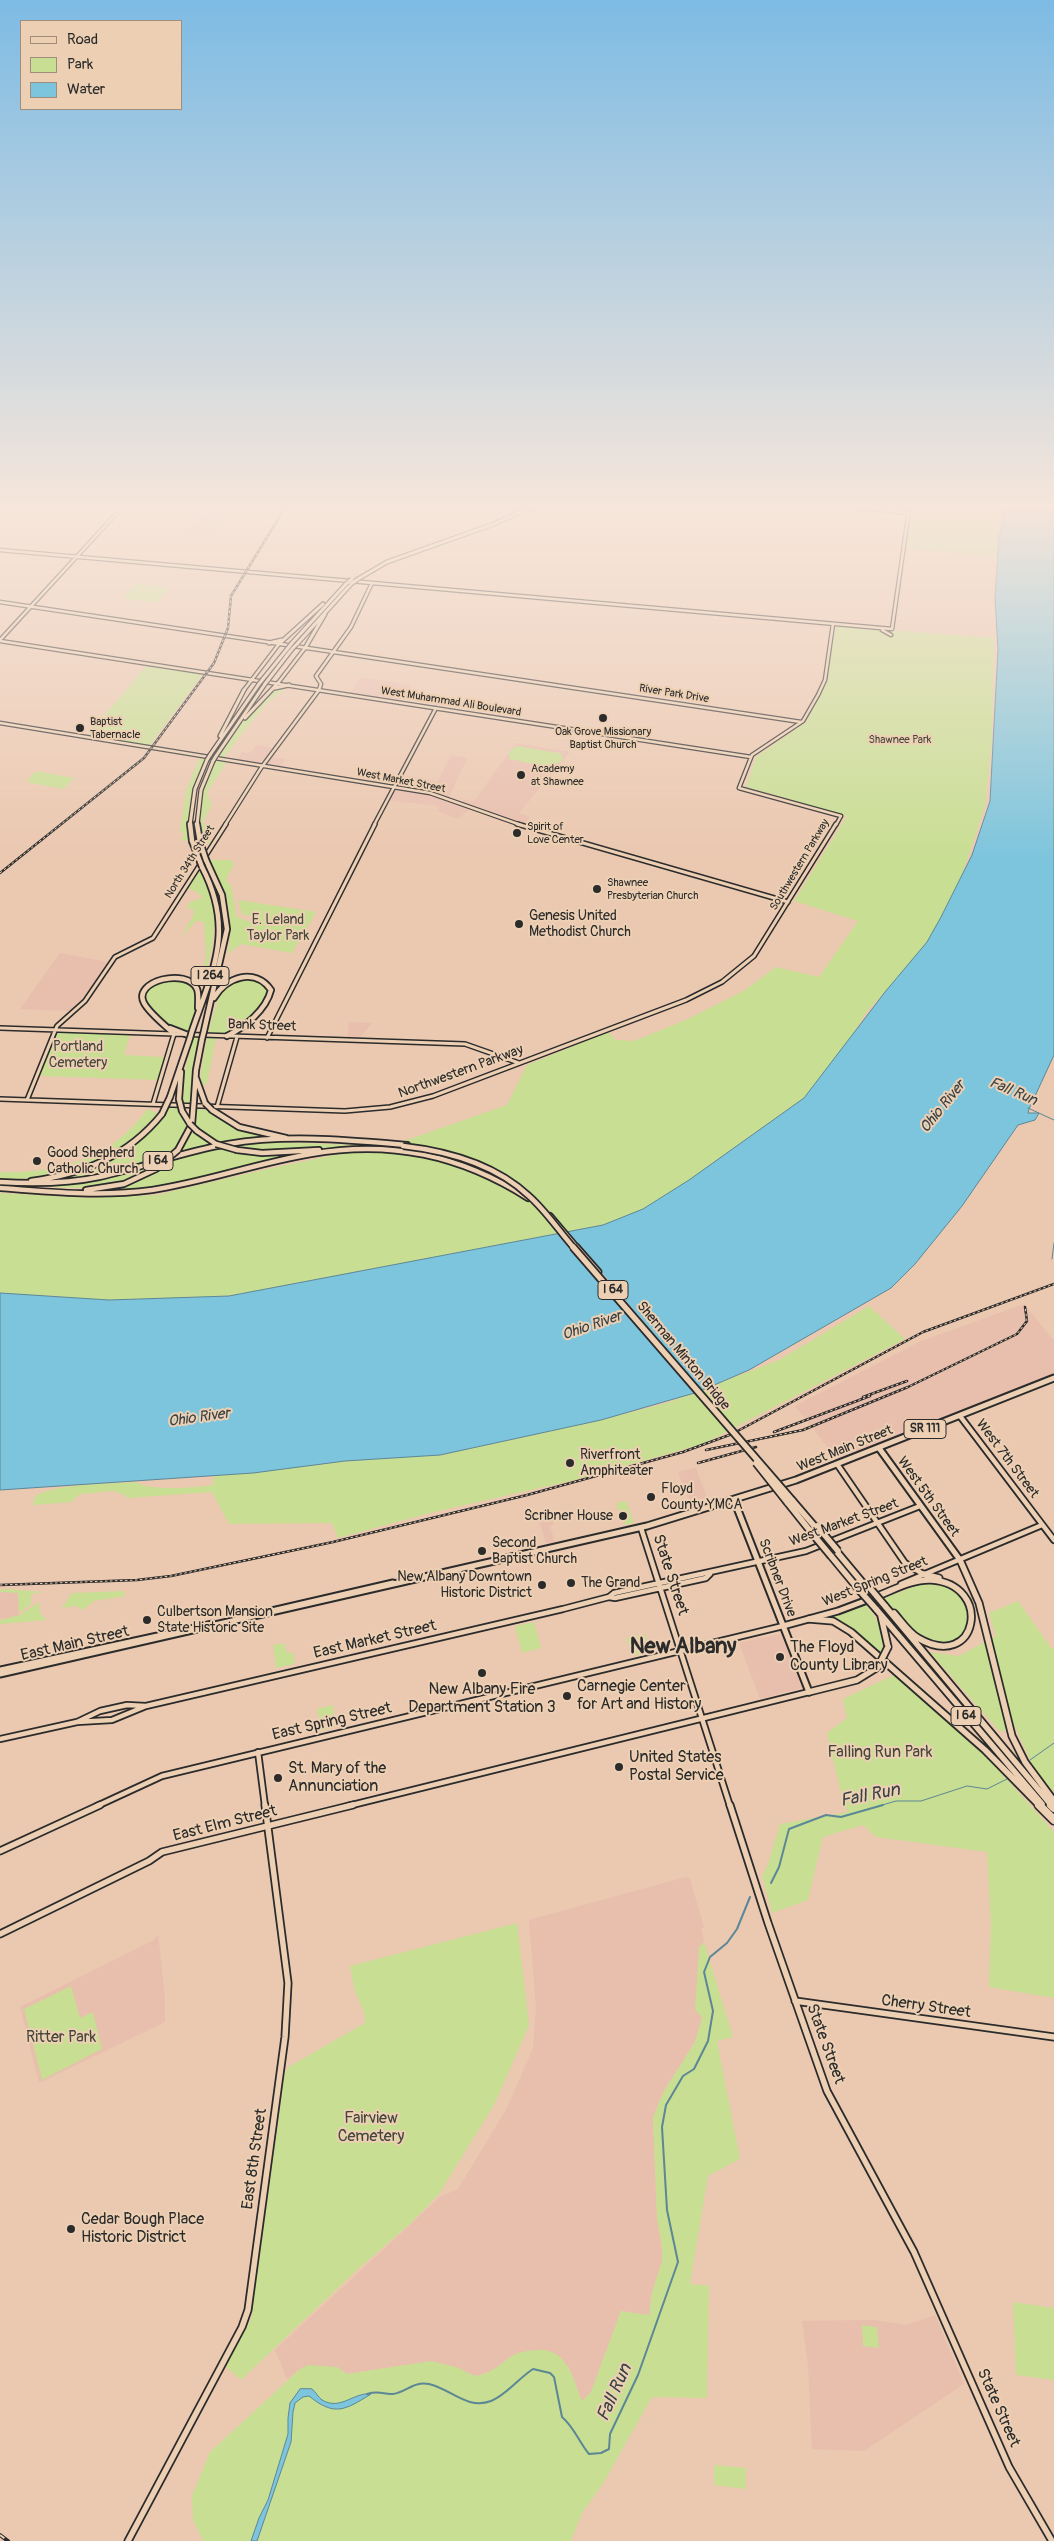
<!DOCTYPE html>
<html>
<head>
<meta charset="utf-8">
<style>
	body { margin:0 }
	#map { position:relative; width:1054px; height:2541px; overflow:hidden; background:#ebc8b0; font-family:Pangolin,sans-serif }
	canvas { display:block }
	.legend { position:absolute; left:20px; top:20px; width:162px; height:90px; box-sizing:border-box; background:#edd0b3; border:1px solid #9f8e7d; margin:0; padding:6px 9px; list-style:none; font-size:15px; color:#2b2b2b }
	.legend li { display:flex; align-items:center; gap:10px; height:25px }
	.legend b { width:25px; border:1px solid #9f8e7d }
</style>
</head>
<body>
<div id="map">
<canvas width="1054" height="2541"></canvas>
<ul class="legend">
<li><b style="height:6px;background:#edd0b3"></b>Road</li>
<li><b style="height:14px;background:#c8de93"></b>Park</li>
<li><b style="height:14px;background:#7dc5dd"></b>Water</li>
</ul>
</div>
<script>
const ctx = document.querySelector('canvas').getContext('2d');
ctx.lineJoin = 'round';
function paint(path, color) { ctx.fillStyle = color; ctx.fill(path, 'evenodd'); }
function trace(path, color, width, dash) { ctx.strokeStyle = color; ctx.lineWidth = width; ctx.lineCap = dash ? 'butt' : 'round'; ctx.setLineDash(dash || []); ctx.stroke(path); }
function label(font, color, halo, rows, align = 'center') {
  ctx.font = font + ' Pangolin,sans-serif'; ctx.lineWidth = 4; ctx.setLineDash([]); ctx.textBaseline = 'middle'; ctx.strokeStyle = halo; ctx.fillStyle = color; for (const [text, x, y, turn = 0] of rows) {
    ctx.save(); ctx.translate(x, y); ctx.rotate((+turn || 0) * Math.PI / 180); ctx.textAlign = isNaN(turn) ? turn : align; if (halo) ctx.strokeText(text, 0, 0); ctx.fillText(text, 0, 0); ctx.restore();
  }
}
const built = new Path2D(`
	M210 506 233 508 213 537 183 534Z
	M361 677 411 685 401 701 350 693Z
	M516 743 570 752 519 813 530 817 523 825 462 803 464 799 474 801Z
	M257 745 276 748 270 757 286 759 280 767 236 760 242 752 250 753Z
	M451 755 467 758 448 800 470 810 457 819 437 811 439 806 390 801 403 775 438 781Z
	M60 953 108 962 82 1001 69 1011 20 1009Z
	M349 1022 372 1023 358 1040 347 1039Z
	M1024 1304 1054 1341V1375L838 1460 795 1406 919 1342Z
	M696 1468 709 1503 692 1508 678 1472Z
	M552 1518 554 1524 550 1526 555 1542 546 1543 539 1521Z
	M0 1592H18L19 1616 0 1619Z
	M781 1634 802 1688 760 1699 739 1643Z
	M686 1877 690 1879 704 1927 701 1928 704 1942 699 1948 702 2018 695 2042 664 2091 653 2117 657 2218 662 2246V2261L652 2293 649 2316 621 2311 591 2392 582 2401 569 2367 535 2350 513 2355 493 2371 475 2376 456 2367 384 2368 347 2374 337 2367 300 2369 287 2379 275 2350 440 2197 458 2189 507 2108 533 2048 536 2008 529 1920Z
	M158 1934 165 1998V2022L39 2083 20 2007 154 1940Z
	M935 2315 964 2384 864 2451 812 2449 808 2365 802 2321 874 2320 907 2325Z`);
const green = new Path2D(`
	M912 503H1008L999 536V558L905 548Z
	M136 583 167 587 169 588 155 603 122 598Z
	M834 626 994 638 992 739 985 807 962 875 924 951 867 1011 828 1075 792 1113 740 1151 643 1209 603 1225 229 1296 109 1300 0 1293V1193L87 1198 156 1195 267 1169 373 1147 262 1150 229 1145 275 1142 378 1146 404 1141 507 1105 527 1065 603 1034 608 1032 616 1040 634 1041 688 1019 745 990 776 967 819 977 858 921 794 901 847 816 746 787 756 757 806 722 827 681Z
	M147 665 204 673 149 746 88 735Z
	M287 687 266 704 223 758 218 757C232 736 261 690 287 687Z
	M516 746 565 754H561L563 759C553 773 524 761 509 759V752Z
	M203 758 205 759C191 790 186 807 190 841L181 840 184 834 180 831 186 791 199 759Z
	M217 760 227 762 207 793 212 805 202 823 210 825 206 830 211 844 203 843C196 813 200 786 217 760Z
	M36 771 74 778 64 789 26 782Z
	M210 860H231L234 864 226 880 231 885 237 917 254 923 256 918 242 914 238 900 316 912 292 953 241 944 228 954C233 913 228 897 210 860Z
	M200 870C219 894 217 942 206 970L204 969 206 955 204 922 196 921 181 937 194 914 193 909 186 908 190 902 202 898 198 893 187 888Z
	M247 978 260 981 269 990 263 1005 230 1034 208 1033 221 990 235 980Z
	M167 979 187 980 196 989 197 1008 189 1032 174 1029 147 1004C141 989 155 983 167 979Z
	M56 1032 130 1035 124 1055 165 1057 158 1080 40 1076Z
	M194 1037 200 1038 193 1071 192 1099 191 1103H183L185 1070Z
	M207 1038H216L207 1084 201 1085V1071Z
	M168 1108H179L189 1126 177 1149 169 1156 103 1174 37 1182C88 1176 141 1154 168 1108Z
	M147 1109 159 1114C117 1167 64 1180 0 1179V1172C56 1174 114 1158 147 1109Z
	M195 1109 209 1110 240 1129 280 1138C246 1141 220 1152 194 1125Z
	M192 1130 215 1145 177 1154Z
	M220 1147 230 1150 309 1152C238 1169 168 1190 94 1192L138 1180 172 1158Z
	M164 1161C127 1190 84 1190 39 1186Z
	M869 1306 905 1339 703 1444 570 1481 434 1512 338 1538 332 1523 229 1524 212 1492 128 1498C112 1485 98 1495 80 1494L71 1502 33 1505 35 1496C60 1483 106 1484 135 1482 150 1491 194 1488 213 1485L214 1476 345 1461 441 1455 601 1420 670 1402 779 1360Z
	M626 1501 634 1523 625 1525 616 1503Z
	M927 1582C946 1583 966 1593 970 1614 971 1620 967 1628 966 1634 961 1637 954 1643 949 1644 920 1649 900 1616 884 1598Z
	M5 1589 43 1592 31 1594V1604L19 1613 18 1593 0 1592V1590Z
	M124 1591 125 1596 94 1601 83 1610 76 1606 62 1608 72 1593Z
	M1018 1601 1052 1649 1054 1648V1792L1034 1769 1015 1726 1000 1732 930 1652 959 1656 996 1636 989 1613Z
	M39 1602 40 1613 47 1620 0 1624V1620L20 1615Z
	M866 1605C879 1621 887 1634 882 1655 865 1640 850 1622 828 1617Z
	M534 1622 541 1648 522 1653 515 1626Z
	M645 1634 651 1652 632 1656 626 1638Z
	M284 1643 287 1653 293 1652 295 1664 276 1668 273 1645Z
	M894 1675 986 1756 1054 1832V1998L989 1987 991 1924 987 1852 876 1837 863 1825 823 1837 808 1900 772 1913 762 1876 768 1864 780 1824 848 1812 843 1801 827 1733 847 1718 843 1699Z
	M333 1705 335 1727 321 1731 317 1709Z
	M517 1923 529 2025 495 2103 439 2194 410 2224 359 2268 241 2380 225 2366 251 2319 285 2072 290 2066 365 2023 364 2012 355 1992 350 1966Z
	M704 1942 733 2037 717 2041 740 2159 708 2176 690 2284 709 2286 707 2398 652 2397 604 2482 582 2513 571 2541H203L193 2520 192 2496 210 2452 300 2369 308 2365 337 2367 347 2374 431 2361 456 2367 475 2376C492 2373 499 2365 512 2356 518 2352 527 2351 535 2350 567 2347 572 2376 582 2401L591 2392 621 2311 649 2315 652 2293 662 2261V2246L657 2218 653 2117 664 2091 695 2042 702 2018 695 2009 699 1948Z
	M71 1986 80 2018 93 2012 102 2049 42 2080 24 2009Z
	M1013 2302 1054 2308V2380L1016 2375Z
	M862 2325 877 2327 879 2348 863 2346Z
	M714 2465 746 2468V2489L714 2485Z`);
const water = new Path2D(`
	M1008 503H1054V1055L1029 1109 1028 1113H1039L1035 1120 1018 1125 962 1206 915 1264 891 1288 749 1370 698 1392 601 1420 440 1455 345 1461 253 1473 0 1490V1293L109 1300 229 1296 603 1225 643 1209 689 1180 804 1098 885 992 927 942 941 917 972 855 990 801 998 649 995 599 999 536Z
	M312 2389C316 2392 318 2397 322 2400 341 2411 353 2392 371 2394 345 2410 335 2417 309 2396L303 2397 295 2403 293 2412 291 2442 257 2541H251L259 2518 268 2500 288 2434V2418L290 2403 300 2389Z`);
const pier = new Path2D(`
	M566 1230 703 1392 697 1395 560 1231Z`);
const streamFar1 = new Path2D(`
	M1028 1108 1054 1120
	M1052 1259 1054 1243
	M1030 1760 1054 1743
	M879 1806 896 1801H921L967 1786 987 1789 1009 1778`);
const stream = new Path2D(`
	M771 1883 779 1867 789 1829 826 1815 841 1817 883 1805
	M367 2394C380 2390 384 2395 393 2394 407 2392 413 2381 429 2384 451 2389 467 2410 491 2401 505 2396 519 2378 533 2369L550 2373 554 2377 562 2417C574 2427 579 2442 589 2454L601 2453 609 2449 610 2434 638 2375 678 2262 667 2210 662 2127 666 2105 683 2076 694 2069 708 2041 713 2011 704 1972 710 1957 727 1943 737 1929 750 1897`);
const secondaryFar3 = new Path2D(`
	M816 503 908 513
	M0 550 892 629 910 503
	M0 602 801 722
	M833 624 825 680 818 695 803 721 752 755 739 788 841 816 836 825
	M882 630 891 635
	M0 640 126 503
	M0 641 751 757
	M278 683 305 648
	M244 690 279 644
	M0 723 430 793 521 825
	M225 825 261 768 319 690 321 684 316 676 351 627 372 583
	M374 825 436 708`);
const secondaryFar2 = new Path2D(`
	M517 824 788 902
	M0 1028 465 1044 519 1063
	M267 1038 375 824
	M0 1099 345 1111 390 1107 433 1096 686 1000 722 982 754 956 836 824
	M27 1100 57 1026 85 1001 115 957 153 938 226 824
	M153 1104 174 1034
	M217 1107 237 1037`);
const secondaryFar1 = new Path2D(`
	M960 1416 1054 1540
	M837 1464 905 1563 923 1574
	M641 1528 730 1806
	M901 1584 1042 1525
	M609 1597 615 1598 706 1578 710 1574
	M77 1722 112 1720 146 1706 563 1609 609 1597 614 1593 806 1551 920 1506
	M0 1739 77 1722 100 1711 127 1705 146 1706
	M258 1752 265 1806
	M97 1806 162 1776 783 1626
	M348 1806 809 1692`);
const secondary = new Path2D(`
	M730 1805 768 1923 827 2091 914 2252 1009 2467 1052 2541
	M0 1851 100 1805
	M0 1934 149 1861 162 1852 353 1805
	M795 2001 1054 2037
	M128 2541 242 2327 248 2310 285 2037 288 1983 265 1805`);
const primary = new Path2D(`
	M879 1448 960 1560
	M734 1500 809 1692
	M237 1619 393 1583
	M783 1626 838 1611 870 1599
	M0 1670 213 1624
	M0 1674 647 1526 796 1480 1054 1378`);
const highwayFar3 = new Path2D(`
	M358 579 387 562 494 524 541 503
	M269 643 282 640
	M292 643 346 584
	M279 644 323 604
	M297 644 351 584
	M305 648 325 614
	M263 679 288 648
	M268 680 292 649
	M275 688 289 685
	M245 718 278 683
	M220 736 244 690
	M210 755 259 684
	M216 756 265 684
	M190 825 195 789 207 760
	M197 825 201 790 213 761`);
const highwayFar2 = new Path2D(`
	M190 824 192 841
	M197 824 200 842
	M214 998C226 977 255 967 271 990 266 1010 245 1027 227 1036
	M170 1028 188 1035
	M192 1031C213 969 235 930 202 867
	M204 1031 227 929 222 895 206 860
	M174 1034C165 1025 150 1014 144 1003 132 981 187 967 197 989 199 994 198 1003 198 1008
	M196 1078 205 1103
	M170 1097 190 1038
	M179 1099 181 1072
	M194 1099 196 1070 202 1039
	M212 1110 239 1127 286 1138
	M182 1111 190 1124
	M197 1131 216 1144
	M178 1150 192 1124 193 1112
	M237 1150 262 1153 319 1150
	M31 1181C84 1174 128 1156 162 1114
	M0 1182C33 1184 66 1184 99 1177 142 1168 184 1151 228 1144 287 1134 348 1140 407 1145
	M0 1188C50 1192 101 1197 152 1190 205 1182 257 1163 311 1154 390 1140 460 1155 528 1198
	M86 1190 124 1184 156 1169
	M550 1216 577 1248`);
const highwayFar1 = new Path2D(`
	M576 1247 598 1272
	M792 1500 816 1528
	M787 1502 811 1532
	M837 1552 867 1588
	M831 1556 860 1591
	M960 1560 979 1603 1012 1736 1025 1762 1054 1801
	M923 1574 939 1578
	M872 1598C890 1592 911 1579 931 1580 994 1584 978 1673 918 1638 908 1632 901 1621 894 1613
	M885 1606 1052 1806
	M876 1609 1042 1804
	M881 1616 888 1647
	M809 1619 833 1621 851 1632 985 1750 1040 1806
	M809 1692 857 1680 878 1667`);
const highway = new Path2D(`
	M1039 1805 1054 1820
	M1051 1805 1054 1808`);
const railFar1 = new Path2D(`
	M0 873 144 758 214 663 228 628 231 596 288 503
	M863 1397 907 1381
	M774 1432 870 1396
	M706 1450 803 1430 908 1387 1017 1334 1027 1321 1025 1307
	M698 1463 756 1447
	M0 1585 137 1580 171 1576 333 1542 527 1495 683 1452 732 1434 923 1332 1054 1284`);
const rail = new Path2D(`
	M0 2535 8 2541`);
const highwayBridgeFar2 = new Path2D(`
	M346 584 352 579
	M351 584 358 579
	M288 648 292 643
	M292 649 297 644
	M259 684 263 679
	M265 684 268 680
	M207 760 210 755
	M213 761 216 756`);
const highwayBridgeFar1 = new Path2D(`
	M192 841 202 867
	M200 842 206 860
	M190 1038 192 1031
	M202 1039 204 1031
	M179 1099 182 1111
	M205 1103 212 1110
	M193 1112 194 1099
	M162 1114 170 1097
	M190 1124 197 1131
	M216 1144 237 1150
	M403 1146C447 1151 496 1165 529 1196 546 1211 559 1231 574 1248
	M156 1169 178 1150`);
const highwayBridge = new Path2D(`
	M573 1247 792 1500
	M756 1463 787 1502
	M817 1526 838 1551
	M811 1532 831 1556
	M869 1587 885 1606
	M860 1591 876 1609
	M878 1667 888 1647`);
const markers = [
	[603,718,5,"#2b2b2b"],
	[80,728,5,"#2b2b2b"],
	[521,775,5,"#2b2b2b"],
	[517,833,5,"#2b2b2b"],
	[597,889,5,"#2b2b2b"],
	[519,924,5,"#2b2b2b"],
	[37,1161,5,"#2b2b2b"],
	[570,1463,5,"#2b2b2b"],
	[651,1497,5,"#2b2b2b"],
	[623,1516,5,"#2b2b2b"],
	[482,1551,5,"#2b2b2b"],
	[571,1583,5,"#2b2b2b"],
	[542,1585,5,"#2b2b2b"],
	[147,1620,5,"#2b2b2b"],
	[780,1657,5,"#2b2b2b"],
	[482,1673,5,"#2b2b2b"],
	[567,1696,5,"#2b2b2b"],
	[619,1767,5,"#2b2b2b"],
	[278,1778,5,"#2b2b2b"],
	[71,2229,5,"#2b2b2b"]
];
const farStreetnames = [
	["River Park Drive",674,694,9],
	["West Muhammad Ali Boulevard",451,702,9],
	["West Market Street",401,781,11],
	["North 34th Street",190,862,-58],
	["Southwestern Parkway",800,865,-59]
];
const farPoinames = [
	["Baptist",90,722],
	["Tabernacle",90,735],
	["Oak Grove Missionary",603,732,"center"],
	["Baptist Church",603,745,"center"],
	["Academy",531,769],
	["at Shawnee",531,782],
	["Spirit of",527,827],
	["Love Center",527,840],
	["Shawnee",607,883],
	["Presbyterian Church",607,896]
];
const farParknames = [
	["Shawnee Park",900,740]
];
const shields = [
	[210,976,38],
	[158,1161,30],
	[613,1290,30],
	[925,1429,42],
	[966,1716,30]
];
const shieldNames = [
	["I 264",210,976],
	["I 64",158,1161],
	["I 64",613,1290],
	["SR 111",925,1429],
	["I 64",966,1716]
];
const poiNames = [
	["Genesis United",529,916],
	["Methodist Church",529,932],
	["Good Shepherd",47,1153],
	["Catholic Church",47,1169],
	["Riverfront",580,1455],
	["Amphiteater",580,1471],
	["Floyd",661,1489],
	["County YMCA",661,1505],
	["Scribner House",613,1516,"right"],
	["Second",492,1543],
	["Baptist Church",492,1559],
	["New Albany Downtown",532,1577,"right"],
	["Historic District",532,1593,"right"],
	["The Grand",581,1583],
	["Culbertson Mansion",157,1612],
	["State Historic Site",157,1628]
];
const parkNames = [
	["E. Leland",278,920],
	["Taylor Park",278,936],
	["Portland",78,1047],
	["Cemetery",78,1063]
];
const streetNames = [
	["Bank Street",262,1026,2],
	["Northwestern Parkway",461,1072,-20],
	["Sherman Minton Bridge",683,1356,50],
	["West Main Street",845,1449,-22],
	["West 7th Street",1007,1459,53],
	["West 5th Street",928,1497,54],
	["West Market Street",844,1523,-20],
	["Scribner Drive",777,1578,69],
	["West Spring Street",875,1582,-22]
];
const waterNames = [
	["Fall Run",1013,1092,23],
	["Ohio River",943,1107,-51],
	["Ohio River",592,1326,-19],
	["Ohio River",199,1418,-8]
];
const nearStreetnames = [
	["State Street",670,1575,72],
	["East Market Street",375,1640,-13],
	["East Main Street",75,1644,-13],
	["East Spring Street",332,1722,-13],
	["East Elm Street",225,1824,-14],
	["Cherry Street",926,2007,8],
	["State Street",825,2044,70],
	["East 8th Street",255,2159,-82],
	["State Street",998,2408,66]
];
const nearPoinames = [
	["The Floyd",790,1648],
	["County Library",790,1666],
	["Carnegie Center",577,1687],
	["for Art and History",577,1705],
	["New Albany Fire",482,1690,"center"],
	["Department Station 3",482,1708,"center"],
	["United States",629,1758],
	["Postal Service",629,1776],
	["St. Mary of the",288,1769],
	["Annunciation",288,1787],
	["Cedar Bough Place",81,2220],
	["Historic District",81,2238]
];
const nearParknames = [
	["Falling Run Park",880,1753],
	["Ritter Park",61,2038],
	["Fairview",371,2119],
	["Cemetery",371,2137]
];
const nearWaternames = [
	["Fall Run",870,1796,-11],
	["Fall Run",615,2393,-66]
];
const nearDistrictnames = [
	["New Albany",683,1647]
];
paint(built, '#e8bead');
paint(green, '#c8de93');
paint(water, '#7dc5dd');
trace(water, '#5c8796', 1);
paint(pier, '#ebc8b0');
trace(streamFar1, '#5c8796', 1);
trace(stream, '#5c8796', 2);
trace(secondaryFar3, '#2b2b2b', 5);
trace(secondaryFar2, '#2b2b2b', 6);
trace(secondaryFar1, '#2b2b2b', 8);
trace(secondary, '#2b2b2b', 9);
trace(primary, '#2b2b2b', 9);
trace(highwayFar3, '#2b2b2b', 5.5);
trace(highwayFar2, '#2b2b2b', 8);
trace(highwayFar1, '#2b2b2b', 9);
trace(highway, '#2b2b2b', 11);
trace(secondaryFar3, '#edd0b3', 2.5);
trace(secondaryFar2, '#edd0b3', 3);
trace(secondaryFar1, '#edd0b3', 4.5);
trace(secondary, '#edd0b3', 5.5);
trace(primary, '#edd0b3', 5);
trace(highwayFar3, '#edd0b3', 3);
trace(highwayFar2, '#edd0b3', 4.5);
trace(highwayFar1, '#edd0b3', 5.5);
trace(highway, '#edd0b3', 8);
trace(railFar1, '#2b2b2b', 2.5);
trace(rail, '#2b2b2b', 4);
trace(railFar1, '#edd0b3', 1, [2.5]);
trace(rail, '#edd0b3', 2, [5.5]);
trace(highwayBridgeFar2, '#2b2b2b', 5.5, []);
trace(highwayBridgeFar1, '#2b2b2b', 8, []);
trace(highwayBridge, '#2b2b2b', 9, []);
trace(highwayBridgeFar2, '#edd0b3', 3);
trace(highwayBridgeFar1, '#edd0b3', 4.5);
trace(highwayBridge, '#edd0b3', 5.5);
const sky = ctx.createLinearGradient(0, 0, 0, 859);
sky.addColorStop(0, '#7dbbe4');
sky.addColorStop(0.59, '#f6e6db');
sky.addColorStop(1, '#f6e6db00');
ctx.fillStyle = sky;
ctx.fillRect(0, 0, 1054, 859);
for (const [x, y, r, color] of markers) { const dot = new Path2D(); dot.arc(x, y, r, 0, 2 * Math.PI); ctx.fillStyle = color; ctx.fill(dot); trace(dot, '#edd0b3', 2); }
label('11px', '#2b2b2b', '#edd0b3', farStreetnames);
label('11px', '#2b2b2b', '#edd0b3', farPoinames, 'left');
label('11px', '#43463b', '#edd0b3', farParknames);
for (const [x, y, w] of shields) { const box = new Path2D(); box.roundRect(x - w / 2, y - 9.5, w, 19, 4); ctx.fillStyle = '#edd0b3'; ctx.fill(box); trace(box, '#2b2b2b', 1); }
label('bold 12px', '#2b2b2b', null, shieldNames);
label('14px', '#2b2b2b', '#edd0b3', poiNames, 'left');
label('14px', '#43463b', '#edd0b3', parkNames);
label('14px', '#2b2b2b', '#edd0b3', streetNames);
label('italic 15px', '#374246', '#edd0b3', waterNames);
label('16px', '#2b2b2b', '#edd0b3', nearStreetnames);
label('16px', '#2b2b2b', '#edd0b3', nearPoinames, 'left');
label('16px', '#43463b', '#edd0b3', nearParknames);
label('italic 18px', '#374246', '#edd0b3', nearWaternames);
label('bold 22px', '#2b2b2b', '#edd0b3', nearDistrictnames);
</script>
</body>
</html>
